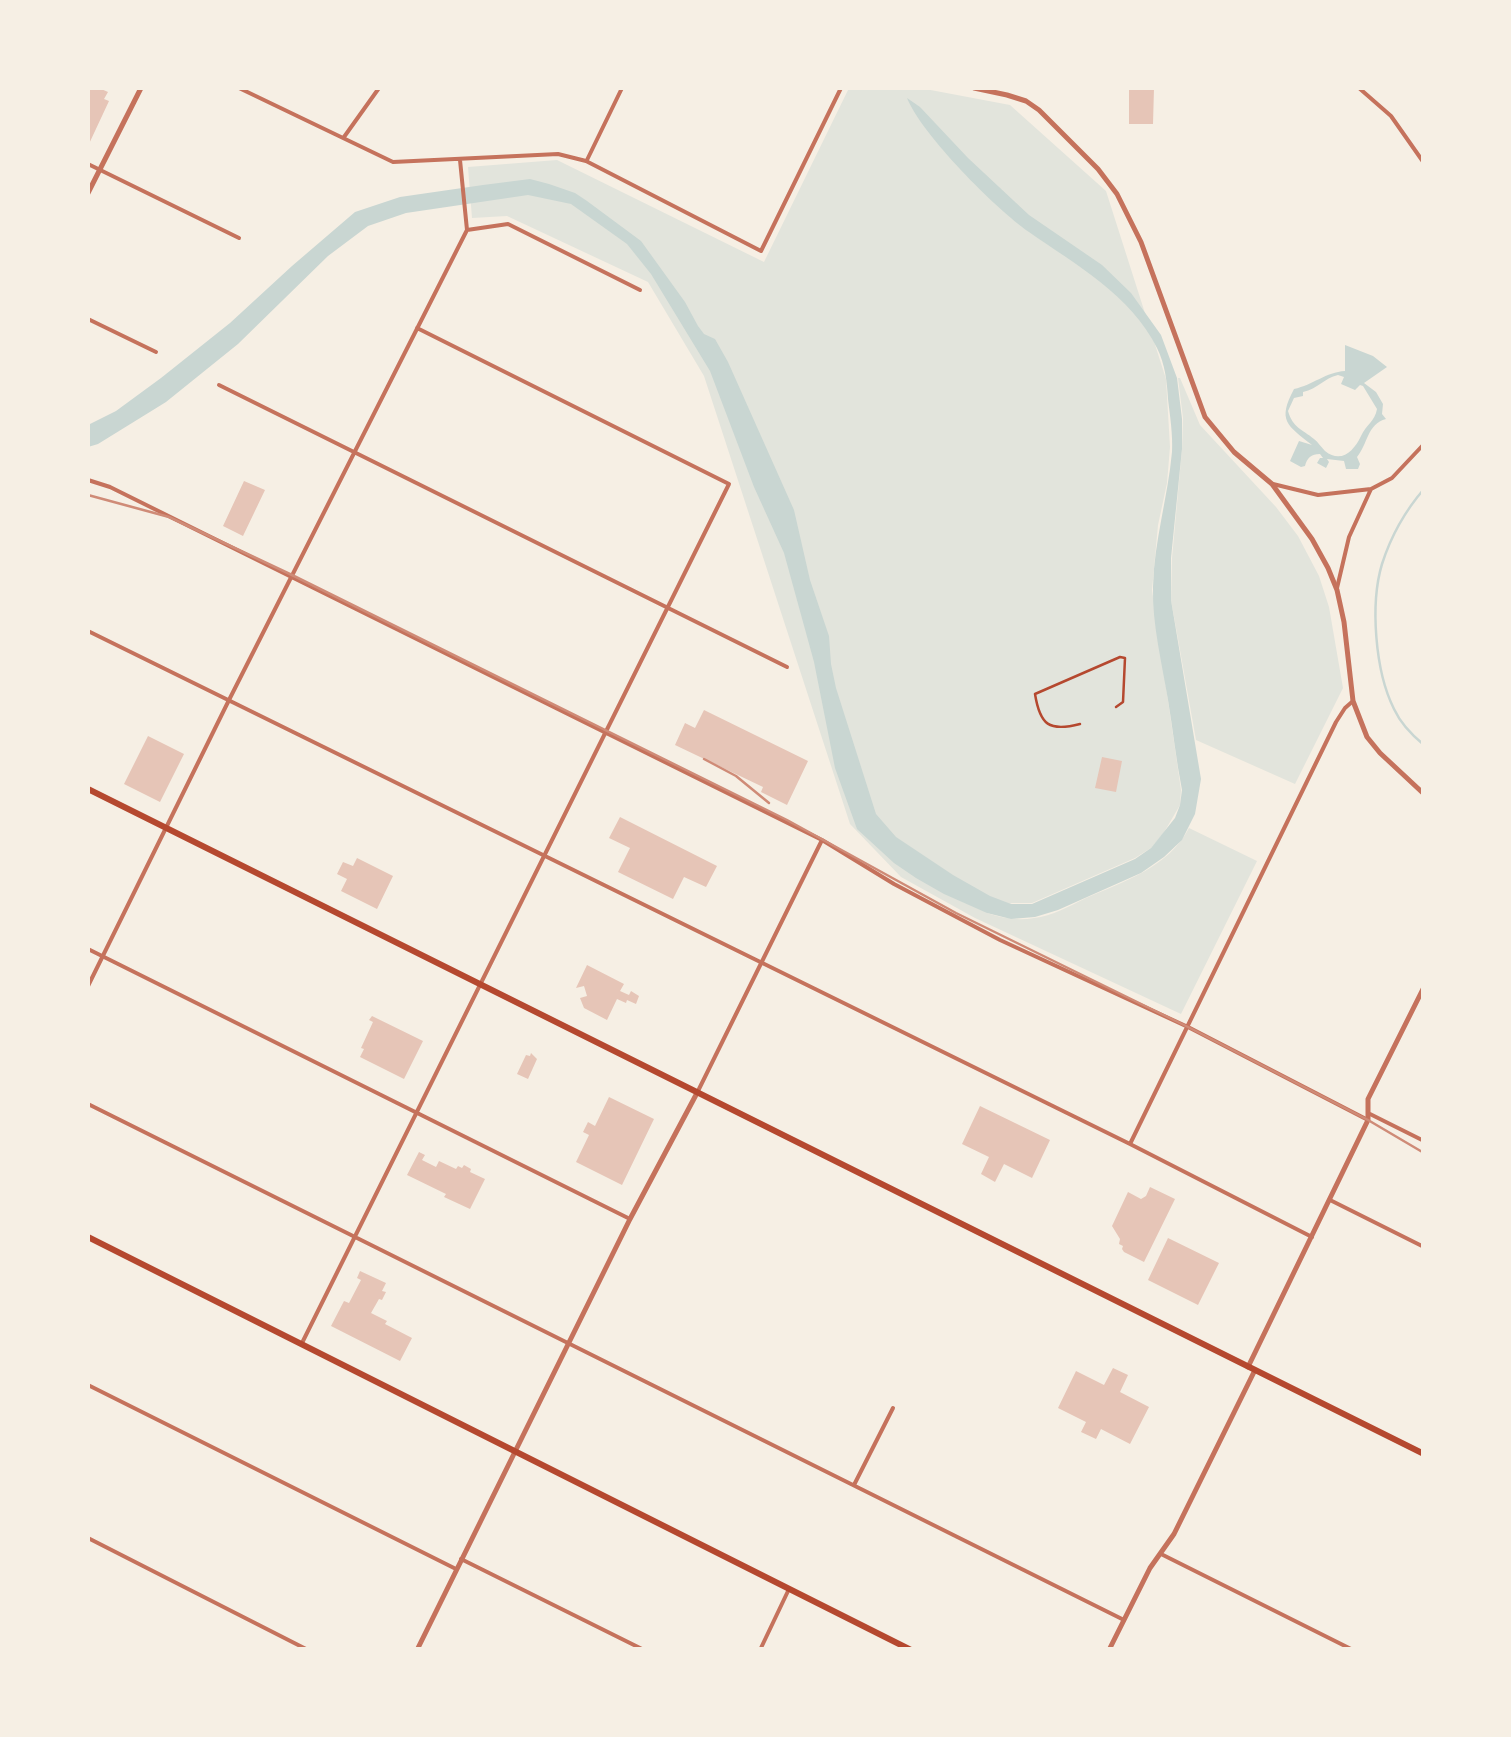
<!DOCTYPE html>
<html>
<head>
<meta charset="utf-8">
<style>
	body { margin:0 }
	#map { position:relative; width:1511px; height:1737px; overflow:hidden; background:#f6efe4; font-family:"Playfair Display",serif }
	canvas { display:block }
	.frame { position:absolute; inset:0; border:90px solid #f6efe4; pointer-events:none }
</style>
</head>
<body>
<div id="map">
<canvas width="1511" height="1737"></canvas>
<div class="frame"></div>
</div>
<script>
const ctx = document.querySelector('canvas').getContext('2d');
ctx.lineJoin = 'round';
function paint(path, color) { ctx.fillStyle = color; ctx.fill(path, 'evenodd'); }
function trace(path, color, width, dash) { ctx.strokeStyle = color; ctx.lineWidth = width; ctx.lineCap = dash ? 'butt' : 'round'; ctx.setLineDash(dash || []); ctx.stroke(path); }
const green = new Path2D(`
	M849 88H920L1010 105 1106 191 1166 379 1170 447 1167 483 1158 525 1152 590 1181 790 1180 805 1163 834 1151 848 1135 858 1032 903H1012L987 913C1002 918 1018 921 1034 918 1052 916 1070 906 1086 898 1123 882 1169 867 1189 828L1257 861 1181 1014 975 918 901 877 850 824 704 376 648 282 507 216 472 218 468 167 557 160 764 262Z
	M1178 378H1180L1200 425 1276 507 1298 536 1319 576 1329 607 1343 688 1295 784 1196 740 1171 600 1172 558 1182 449 1183 418Z`);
const water = new Path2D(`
	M907 98 920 107 968 158 1029 215 1102 265 1131 293 1161 335 1177 378 1182 419V449L1171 558V600L1201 779 1195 814 1182 840 1164 857 1141 873 1058 910 1035 917 1011 919 987 913 944 894 916 878 894 863 857 829 835 768 814 662 784 553 754 487 710 371 651 274 627 244 571 204 528 195 406 213 368 226 328 256 238 344 166 402 98 444 88 447V425L116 411 161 378 230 323 292 266 355 212 400 197 483 185 530 179 549 184 575 193 587 201 641 241 685 302 698 326 704 334 715 339 728 362 794 510 810 580 829 636 831 664 836 688 876 814 896 837 953 875 990 896 1011 904H1032L1135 859 1151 848 1175 818 1180 805 1182 790C1176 760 1173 730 1168 700 1162 663 1152 624 1153 587 1154 541 1168 497 1172 452 1173 435 1170 416 1168 399 1167 381 1165 364 1157 348 1131 295 1076 265 1029 232 996 209 922 135 907 98Z
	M1345 345 1373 356 1387 367 1364 383 1376 392 1383 404 1382 414 1386 419C1367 424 1368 444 1357 457L1360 464 1358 469H1346L1344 461 1327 459 1329 462 1326 468 1317 463 1320 458H1323L1320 454C1311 454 1307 458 1305 466L1301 467 1290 461 1299 441 1312 445C1287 425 1277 421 1294 389 1313 385 1326 372 1345 371ZM1338 375 1344 377 1341 384 1355 390 1360 385 1363 386 1377 409C1375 421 1366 425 1361 436 1354 451 1341 464 1325 451 1321 447 1318 442 1314 439 1302 429 1293 428 1288 411L1294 398 1303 396V392C1318 389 1324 378 1338 375Z`);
const stream = new Path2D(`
	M1424 489C1405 511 1391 536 1382 564 1370 604 1375 671 1394 709 1400 722 1413 736 1424 745`);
const building = new Path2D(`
	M88 88H99L108 92 104 99 109 101 88 146Z
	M1142 88H1154L1153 124H1129V89Z
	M244 481 265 490 243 536 223 526Z
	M704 710 808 761 787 805 761 792 763 787 675 745 685 723 695 728Z
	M148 736 184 754 160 802 124 784Z
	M1102 757 1122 761 1116 792 1095 788Z
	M620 817 717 866 706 887 684 877 673 899 618 872 630 848 609 838Z
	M357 858 393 876 377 909 341 891 347 879 337 874 343 862 353 866Z
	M587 965 624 984 620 991 629 995 631 991 639 996 636 1004 627 1000 626 1003 617 999 607 1020 584 1008 580 998 587 996 584 986 576 988Z
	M372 1016 423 1041 404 1079 360 1057 364 1049 361 1048 373 1022 369 1020Z
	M531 1053 537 1059 528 1079 517 1074 526 1055 530 1056Z
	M609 1097 654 1119 622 1185 576 1162 589 1135 583 1132 588 1122 595 1126Z
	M980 1106 1050 1140 1032 1178 1004 1164 995 1182 981 1174 989 1157 962 1144Z
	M419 1152 425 1155 422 1160 436 1167 439 1161 456 1169 458 1166 462 1168 464 1165 471 1169 470 1172 485 1179 470 1209 444 1197 446 1194 407 1175Z
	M1150 1187 1175 1199 1144 1262 1124 1252 1122 1249 1123 1246 1119 1244 1120 1239 1112 1226 1128 1192 1141 1199 1146 1196Z
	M1168 1238 1219 1263 1198 1305 1148 1280Z
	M360 1271 386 1283 382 1291 386 1292 382 1300 379 1299 371 1313 387 1321 385 1324 412 1338 400 1361 331 1326 344 1301 349 1303 361 1280 357 1278Z
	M1113 1368 1128 1375 1120 1392 1149 1407 1130 1444 1101 1429 1096 1439 1081 1432 1086 1422 1058 1408 1076 1371 1104 1385Z`);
const path = new Path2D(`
	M1080 724C1049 732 1040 725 1035 694L1120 657 1125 658 1123 702 1116 707`);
const minor = new Path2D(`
	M239 88 393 162 558 154 586 161 761 251 841 88
	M1359 88 1391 116 1424 163
	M344 137 379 88
	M587 160 622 88
	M88 164 239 238
	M467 230 508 224 640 290
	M88 319 156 352
	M219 385 787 667
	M88 480 110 487 822 840 894 884 1000 940 1188 1027 1366 1119
	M1273 484 1318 495 1371 489
	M1337 588 1349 537 1371 489 1392 478 1424 444
	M88 631 1130 1144 1312 1237
	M88 949 630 1219
	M88 986 229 700 467 230 460 160
	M698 1091 822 840
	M88 1104 1124 1620
	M1370 1114 1424 1141
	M1130 1144 1336 722 1345 708 1353 701
	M1330 1200 1424 1247
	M302 1343 729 484 417 328
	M88 1385 456 1569
	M854 1485 893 1408
	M88 1538 308 1650
	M1161 1554 1353 1650
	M461 1559 644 1650
	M760 1650 789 1589`);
const tertiary = new Path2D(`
	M974 88 1007 95 1026 101 1039 110 1098 169 1117 194 1141 242 1205 417 1234 452 1272 484 1312 539 1328 568 1337 590 1344 622 1353 701 1367 737 1380 753 1424 794
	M88 193 141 88
	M1248 1367 1368 1120V1099L1424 987
	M417 1650 630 1219 697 1093
	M1109 1650 1150 1568 1174 1534 1255 1370`);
const secondary = new Path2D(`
	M88 789 1424 1454`);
const primary = new Path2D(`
	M88 1237 911 1650`);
const rail = new Path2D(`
	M88 495 169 517 292 575 787 820 956 913 1188 1027 1368 1120 1424 1153
	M704 759 736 776 769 803`);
paint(green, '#e2e4dc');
paint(water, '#c9d6d2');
trace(stream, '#c9d6d2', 2.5);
paint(building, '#e6c5b7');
trace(path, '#b5482f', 2.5);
trace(minor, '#c5725c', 4);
trace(tertiary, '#c5725c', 5);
trace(secondary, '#b5482f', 6);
trace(primary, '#b5482f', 6);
trace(rail, '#cf8b77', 2.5);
</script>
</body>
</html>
